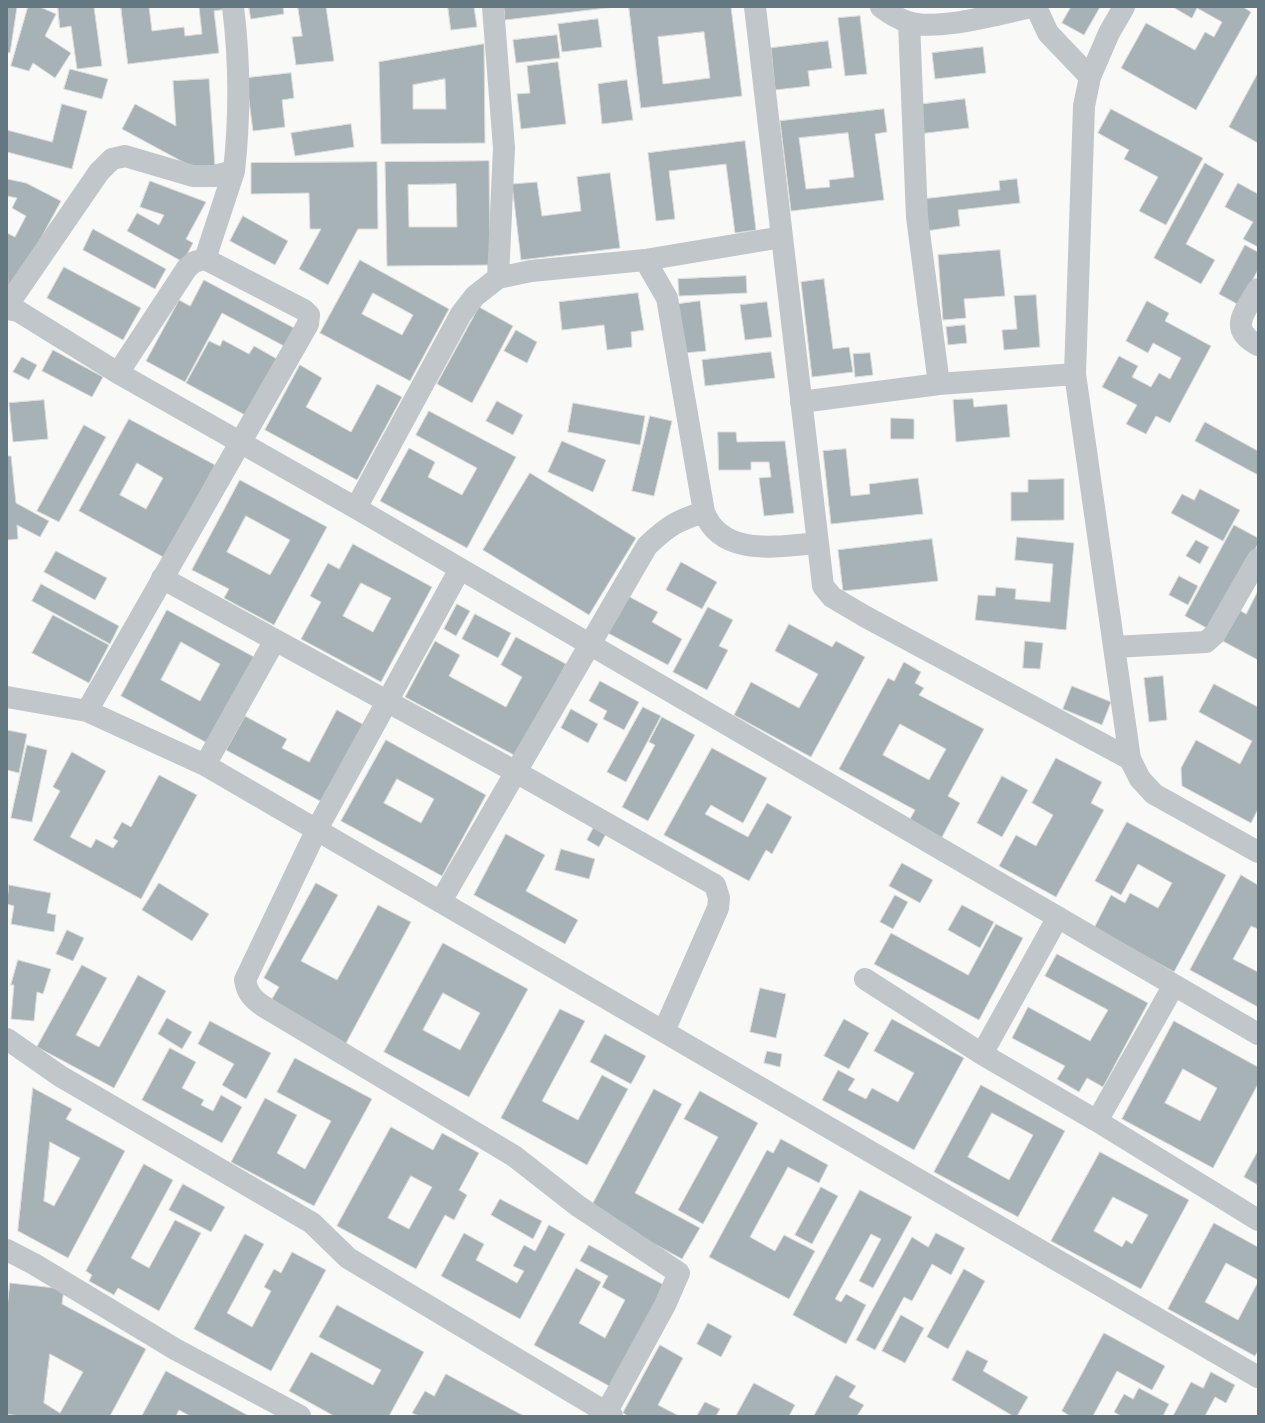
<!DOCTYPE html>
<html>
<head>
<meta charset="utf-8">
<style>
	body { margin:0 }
	#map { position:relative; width:1265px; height:1423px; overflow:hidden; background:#f9f9f7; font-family:"IBM Plex Sans",sans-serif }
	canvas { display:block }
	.frame { position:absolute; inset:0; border:8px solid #647881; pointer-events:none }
</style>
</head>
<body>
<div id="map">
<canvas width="1265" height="1423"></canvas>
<div class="frame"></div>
</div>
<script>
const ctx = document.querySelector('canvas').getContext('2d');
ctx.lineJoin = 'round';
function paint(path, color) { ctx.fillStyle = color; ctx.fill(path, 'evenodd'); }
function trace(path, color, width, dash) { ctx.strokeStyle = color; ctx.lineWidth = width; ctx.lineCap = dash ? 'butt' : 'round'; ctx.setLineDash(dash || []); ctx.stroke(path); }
const building = new Path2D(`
	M7 7H17L10 53 7 52Z
	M28 7H40L56 14 45 36 71 53 55 78 33 63 29 71 11 66Z
	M58 7H94L102 66 77 69 71 26 60 28Z
	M121 7H149L152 31 184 27 185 36 202 34 199 7H226V9L214 11 219 53 128 64Z
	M249 7H283L284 14 251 19Z
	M298 7H326L334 61 296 65 292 37 302 36Z
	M448 7H474L477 27 451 30Z
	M504 7H615L505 20Z
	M629 7H731L742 96 641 108ZM704 32 710 78 663 84 658 37Z
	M1071 7H1100L1084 35 1062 23Z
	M1173 7H1243L1251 12 1196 110 1121 68 1146 23 1195 50 1205 32 1214 37 1222 22 1197 8 1192 18Z
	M860 16 867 74 845 76 838 18Z
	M598 19 602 47 562 52 558 24Z
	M557 35 560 58 516 63 513 40Z
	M828 41 832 68 808 71 810 86 775 90 771 48Z
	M484 44 485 143 381 144 379 62ZM445 79 446 109H413V85Z
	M983 47 986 73 935 79 932 53Z
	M558 62 566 124 521 129 517 94 530 93 527 66Z
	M70 69 108 79 102 99 64 89Z
	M291 73 294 98 282 100 285 127 253 131 246 78Z
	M1258 73V143L1229 127Z
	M209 79 215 167 196 169 122 129 135 104 176 126 173 81Z
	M627 80 633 120 602 124 598 84Z
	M965 99 969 128 918 134 915 105Z
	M62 104 87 111 72 169 7 152V130L52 142Z
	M884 109 887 132 875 134 884 200 791 211 780 121ZM848 133 854 177 829 180 830 187 806 189 799 138Z
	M1111 109 1203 158 1166 225 1139 211 1158 177 1124 159 1129 150 1098 133Z
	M351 124 354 147 295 156 291 133Z
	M745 141 756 230 735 233 726 164 669 171 675 219 656 221 648 153Z
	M489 161 490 265 387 266 385 162ZM456 184 457 227H409L408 185Z
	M377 162 378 229H358L328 285 299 269 321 229H310L309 193 251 194V163Z
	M1205 163 1224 174 1186 244 1215 260 1201 284 1154 258Z
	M610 173 620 248 521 260 512 184 537 182 542 216 581 211 577 177Z
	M7 179 26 183 61 201 8 299 7 233 15 237 26 216 12 208 17 198 7 196Z
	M1017 179 1020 203 958 210 960 226 926 231 922 199 1000 190 999 181Z
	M150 181 206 202 186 239 193 243 183 262 127 231 137 213 159 225 164 215 140 207Z
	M1238 183 1258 194V247L1243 239 1253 222 1225 207Z
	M243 216 288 241 275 265 230 241Z
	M93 229 166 269 155 289 83 250Z
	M1245 245 1258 252V270L1239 305 1219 294Z
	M1000 250 1005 296 964 299 966 318 943 320 938 255Z
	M360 260 449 309 410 381 320 333ZM373 293 413 315 402 335 362 314Z
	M64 267 141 308 123 340 47 298Z
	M746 276 747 293 679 296 678 279Z
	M824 279 833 349 849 347 853 372 812 377 801 282Z
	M204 280 294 328 284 346 222 313 185 382 146 361 179 300 190 306Z
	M638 293 644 330 631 332 632 347 607 350 604 325 562 330 559 302Z
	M1036 295 1040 347 1004 350 1002 330 1017 329 1014 296Z
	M700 301 706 351 684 353 678 304Z
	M1147 301 1169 313 1165 321 1211 346 1170 423 1156 416 1146 434 1126 424 1137 405 1102 387 1119 356 1138 366 1132 377 1151 387 1159 373 1170 379 1181 358 1153 343 1148 353 1126 341Z
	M767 302 772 337 745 340 740 305Z
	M479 307 513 326 472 403 437 384Z
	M965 325 967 343 948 345 946 327Z
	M516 330 537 342 527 363 504 351Z
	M223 340 249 354 254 346 277 359 247 416 186 383 209 341 220 346Z
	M53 350 103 377 92 397 42 371Z
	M771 352 775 378 705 386 702 360Z
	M870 353 873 375 855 377 853 354Z
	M22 357 37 365 29 380 13 372Z
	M300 365 322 378 306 407 351 432 377 384 402 397 357 480 265 430Z
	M973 399 974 407 1007 404 1010 437 956 442 953 400Z
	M44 400 48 439 13 442 9 403Z
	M497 401 523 415 513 435 486 421Z
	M573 403 645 416 640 445 568 432Z
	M429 411 516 457 467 548 380 501 409 448 435 462 428 477 462 495 477 468 416 435Z
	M650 416 672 421 654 496 632 491Z
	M891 418 914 419V439H891Z
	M129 419 215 465 165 558 79 511ZM137 463 163 478 146 509 120 495Z
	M1205 422 1258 451V475L1195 441Z
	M84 425 106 437 59 522 37 511Z
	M718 432H736L737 442 785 441 794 513 764 516 759 478 771 477 769 462H751V470H719Z
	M562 441 606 460 593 492 548 472Z
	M846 449 851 496 870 494 869 484 918 478 923 514 831 524 823 451Z
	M7 456H11L16 503 49 521 40 537 17 525 18 539 7 540Z
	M530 473 636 538 589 615 483 550Z
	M1064 479V520L1011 521V492H1028V480Z
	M240 480 327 527 274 625 224 598 229 589 192 570ZM246 516 290 540 270 575 227 552Z
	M1200 489 1240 510 1223 541 1171 513 1182 494 1194 500Z
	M1234 525 1258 538V544L1212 631 1185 616Z
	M1017 537 1074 543 1066 630 975 620 978 595 995 596 996 587 1016 589 1015 599 1050 602 1053 564 1015 560Z
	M932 539 938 581 843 591 838 550Z
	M1196 540 1209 547 1200 564 1186 556Z
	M353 544 432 587 381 682 301 639 321 602 310 596 328 563 339 569ZM361 583 391 598 373 632 343 616Z
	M56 551 107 578 95 600 44 572Z
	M681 562 717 582 702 609 666 590Z
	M1179 576 1198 586 1188 605 1169 595Z
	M41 584 119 626 110 644 32 601Z
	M1258 591V660L1219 639 1236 608 1246 614Z
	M624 594 658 612 652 622 682 639 668 665 604 631Z
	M457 604 470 611 456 636 444 629Z
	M708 607 733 620 719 646 728 650 707 690 673 672Z
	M167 610 256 658 209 744 121 696ZM181 642 220 664 200 701 161 680Z
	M475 614 511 633 498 658 462 639Z
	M53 615 109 645 89 683 32 653Z
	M789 624 832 647 836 641 865 657 811 757 734 715 751 682 799 708 818 674 775 651Z
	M516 637 566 664 516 756 405 697 435 641 460 655 449 676 506 707 522 677 501 665Z
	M1025 641 1043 643 1040 669 1023 668Z
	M904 662 921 672 915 683 924 688 919 695 984 729 948 796 960 803 941 839 909 821 915 810 839 769 888 678 894 681ZM900 724 946 749 929 780 883 755Z
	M1163 676 1167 720 1149 722 1144 678Z
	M600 681 639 702 624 730 603 719 607 711 589 701Z
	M1214 684 1258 707V809L1251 823 1182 786 1181 768 1196 740 1240 764 1252 741 1199 712Z
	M1072 686 1111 702 1102 725 1063 709Z
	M643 707 661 716 626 782 607 772Z
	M571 709 598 724 588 743 561 728Z
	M337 710 364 725 322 802 226 750 245 716 287 739 282 748 309 762Z
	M662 717 695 735 648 821 622 807 655 745 649 742Z
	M7 730 27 734 19 773 7 770Z
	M386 740 486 795 442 876 341 821ZM397 779 434 799 421 823 384 803Z
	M27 745 47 750 32 822 11 818Z
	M712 748 767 778 743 823 711 805 705 814 748 837 767 803 792 817 772 854 766 850 749 881 664 835Z
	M72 752 106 771 70 837 91 848 96 839 113 848 118 841 113 838 122 822 131 827 159 775 197 795 141 899 33 840 60 791 53 787Z
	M1056 758 1102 782 1091 803 1104 810 1056 897 999 866 1016 835 1036 846 1053 815 1032 803Z
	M1002 776 1028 790 1002 837 977 823Z
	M1127 822 1226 875 1174 972 1094 928 1111 895 1125 903 1130 893 1158 908 1172 883 1138 864 1121 895 1095 881Z
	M595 825 607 832 599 847 587 840Z
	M506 834 545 855 526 891 578 920 565 944 474 895Z
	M561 849 595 859 589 879 555 870Z
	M902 863 933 880 920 903 889 886Z
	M1241 875 1258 885V929L1251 926 1233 959 1258 972V1007L1190 970Z
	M159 883 209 914 192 941 142 910Z
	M316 883 338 895 301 961 337 980 378 905 411 922 345 1045 269 1004 279 987 264 978Z
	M9 885 51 893 47 913 56 915 54 932 11 924 14 906 7 904Z
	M895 895 908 902 893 929 880 922Z
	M962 905 994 922 980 948 948 930Z
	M996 924 1023 938 979 1020 874 964 891 933 968 975Z
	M67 930 84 938 73 961 56 954Z
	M443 943 528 989 469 1097 384 1052ZM443 993 480 1013 460 1050 423 1030Z
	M1057 954 1148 1003 1103 1087 1087 1078 1079 1092 1057 1079 1065 1066 1012 1038 1028 1007 1090 1041 1108 1010 1045 976Z
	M18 960 51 969 43 994 37 992 34 1021 11 1019 14 985H11Z
	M82 965 107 978 76 1035 99 1047 138 975 166 991 114 1088 37 1047Z
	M760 988 786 994 776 1038 750 1032Z
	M560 1009 585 1021 542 1101 578 1120 602 1075 628 1089 587 1165 501 1118Z
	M167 1018 192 1032 182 1049 158 1034Z
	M844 1019 869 1033 849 1069 824 1056Z
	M892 1019 964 1058 914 1150 822 1100 838 1070 855 1079 848 1090 866 1099 872 1088 898 1102 914 1073 874 1051Z
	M210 1021 271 1053 246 1099 222 1085 234 1064 198 1044Z
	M1174 1021 1258 1067V1084L1213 1168 1122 1119ZM1183 1069 1217 1088 1200 1121 1165 1103Z
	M605 1034 646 1056 631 1084 590 1062Z
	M170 1048 196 1062 182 1088 204 1100 201 1105 213 1111 221 1095 242 1107 222 1143 142 1100Z
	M767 1051 782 1054 780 1067 764 1063Z
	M295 1058 372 1099 314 1206 231 1162 265 1098 297 1115 277 1153 305 1169 331 1121 277 1092Z
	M981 1085 1065 1131 1018 1217 934 1172ZM992 1113 1033 1135 1009 1180 968 1157Z
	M33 1088 72 1109 66 1119 125 1151 68 1258 18 1231ZM50 1142 80 1158 54 1206 44 1201Z
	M654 1089 682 1104 635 1193 700 1228 682 1259 590 1209Z
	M700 1091 758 1123 703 1224 678 1210 718 1137 684 1119Z
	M391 1127 433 1150 442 1133 479 1153 459 1190 467 1195 454 1220 445 1215 416 1269 337 1226ZM411 1176 432 1187 409 1229 388 1218Z
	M781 1139 828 1165 819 1183 788 1167 750 1237 775 1251 784 1235 815 1251 789 1299 709 1257 767 1150 773 1153Z
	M1258 1151V1185L1244 1177Z
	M1100 1152 1189 1200 1141 1289 1051 1241ZM1113 1197 1148 1215 1132 1244 1126 1240 1122 1247 1094 1231Z
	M144 1164 173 1180 131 1258 149 1268 175 1220 201 1233 159 1311 118 1288 114 1295 89 1281 92 1275 86 1271Z
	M183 1184 225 1207 211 1232 169 1210Z
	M821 1187 838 1196 812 1244 795 1235Z
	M860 1190 912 1217 873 1288 859 1281 881 1239 871 1234 835 1299 841 1302 846 1294 866 1305 846 1344 793 1315Z
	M500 1199 542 1221 533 1239 491 1215Z
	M1214 1223 1258 1247V1280L1226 1263 1205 1302 1238 1320 1258 1282V1351L1255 1356 1168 1309Z
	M549 1225 565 1234 520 1319 441 1276 464 1233 484 1244 476 1260 517 1283 524 1271 513 1266 524 1245 535 1251Z
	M936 1233 965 1248 951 1275 932 1264 912 1301 904 1297 875 1350 856 1340 912 1237 928 1247Z
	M245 1234 264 1244 227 1313 252 1327 271 1291 264 1287 274 1269 281 1273 292 1252 326 1270 271 1371 194 1329Z
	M589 1245 666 1286 611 1387 534 1345 576 1268 601 1282 579 1323 605 1338 625 1300 602 1287 608 1276 580 1261Z
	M964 1269 985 1281 948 1349 927 1337Z
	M10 1283 64 1289 62 1304 146 1349 110 1416H19L7 1414V1309ZM50 1354 83 1372 60 1413 44 1403Z
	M337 1305 424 1352 389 1416H334L289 1391 311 1352 373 1385 381 1370 319 1337Z
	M901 1315 924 1328 905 1363 882 1351Z
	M708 1323 732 1336 721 1357 697 1344Z
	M1104 1333 1165 1366 1152 1390 1117 1371 1093 1416H1070L1062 1411Z
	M660 1345 683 1358 658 1405 679 1416H628L623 1413Z
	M967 1350 988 1361 983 1371 1028 1397 1017 1416H1013L952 1380Z
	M166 1371 249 1416H190L179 1410 176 1416H142Z
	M1211 1372 1235 1385 1226 1403 1215 1397 1205 1416H1173L1191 1382 1203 1388Z
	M446 1374 524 1416H419L412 1413 425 1391 434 1396Z
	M836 1375 856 1386 849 1397 864 1405 857 1416H814Z
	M754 1383 795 1405 789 1416H736Z
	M1139 1388 1169 1404 1163 1416H1121L1114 1412 1124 1394 1133 1399Z
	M705 1402 720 1409 716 1416H697Z`);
const street = new Path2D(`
	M493 7 504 148 498 278
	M755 7 823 586 832 597 866 617 1130 759
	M881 7C889 13 898 19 908 22 938 32 1000 13 1032 7
	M1036 7 1048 33 1090 77
	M1124 7 1109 33 1090 77 1084 106 1075 374 1130 759 1140 779 1154 794 1258 852
	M909 23 917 217 939 384
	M205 259 234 171
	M645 260 667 298 704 512C722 558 779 546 818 543
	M1258 289C1245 312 1227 329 1258 345
	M7 306 99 172 112 159 125 156 193 176H214L234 171C240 116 240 62 233 7
	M7 309 18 311 118 373 356 508 1258 1034
	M801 402 939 384 1075 374
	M356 508 461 314 475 296 498 278 531 271 645 260 782 237
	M460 569 317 829 245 980C247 993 253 999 263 1006L514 1156 578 1206 679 1273 665 1305 606 1413
	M162 578 516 772 715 885 719 898 718 908 664 1031
	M1114 647 1206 642 1215 634 1258 559
	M7 697 87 711 205 765 1258 1377
	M87 711 308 324 309 315 304 310 205 259 194 262 187 268 118 373
	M205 765 275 640
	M441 901 647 546C668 526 676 521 704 512
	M865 979 982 1054 1097 1121 1258 1220
	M7 1039 60 1076 312 1223 348 1258 612 1416
	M982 1054 1058 917
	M1097 1121 1174 985
	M7 1250 34 1264 175 1349 300 1416`);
paint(building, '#a7b2b6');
trace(building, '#dbdbd9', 1);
trace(street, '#c0c6c9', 22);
</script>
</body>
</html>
